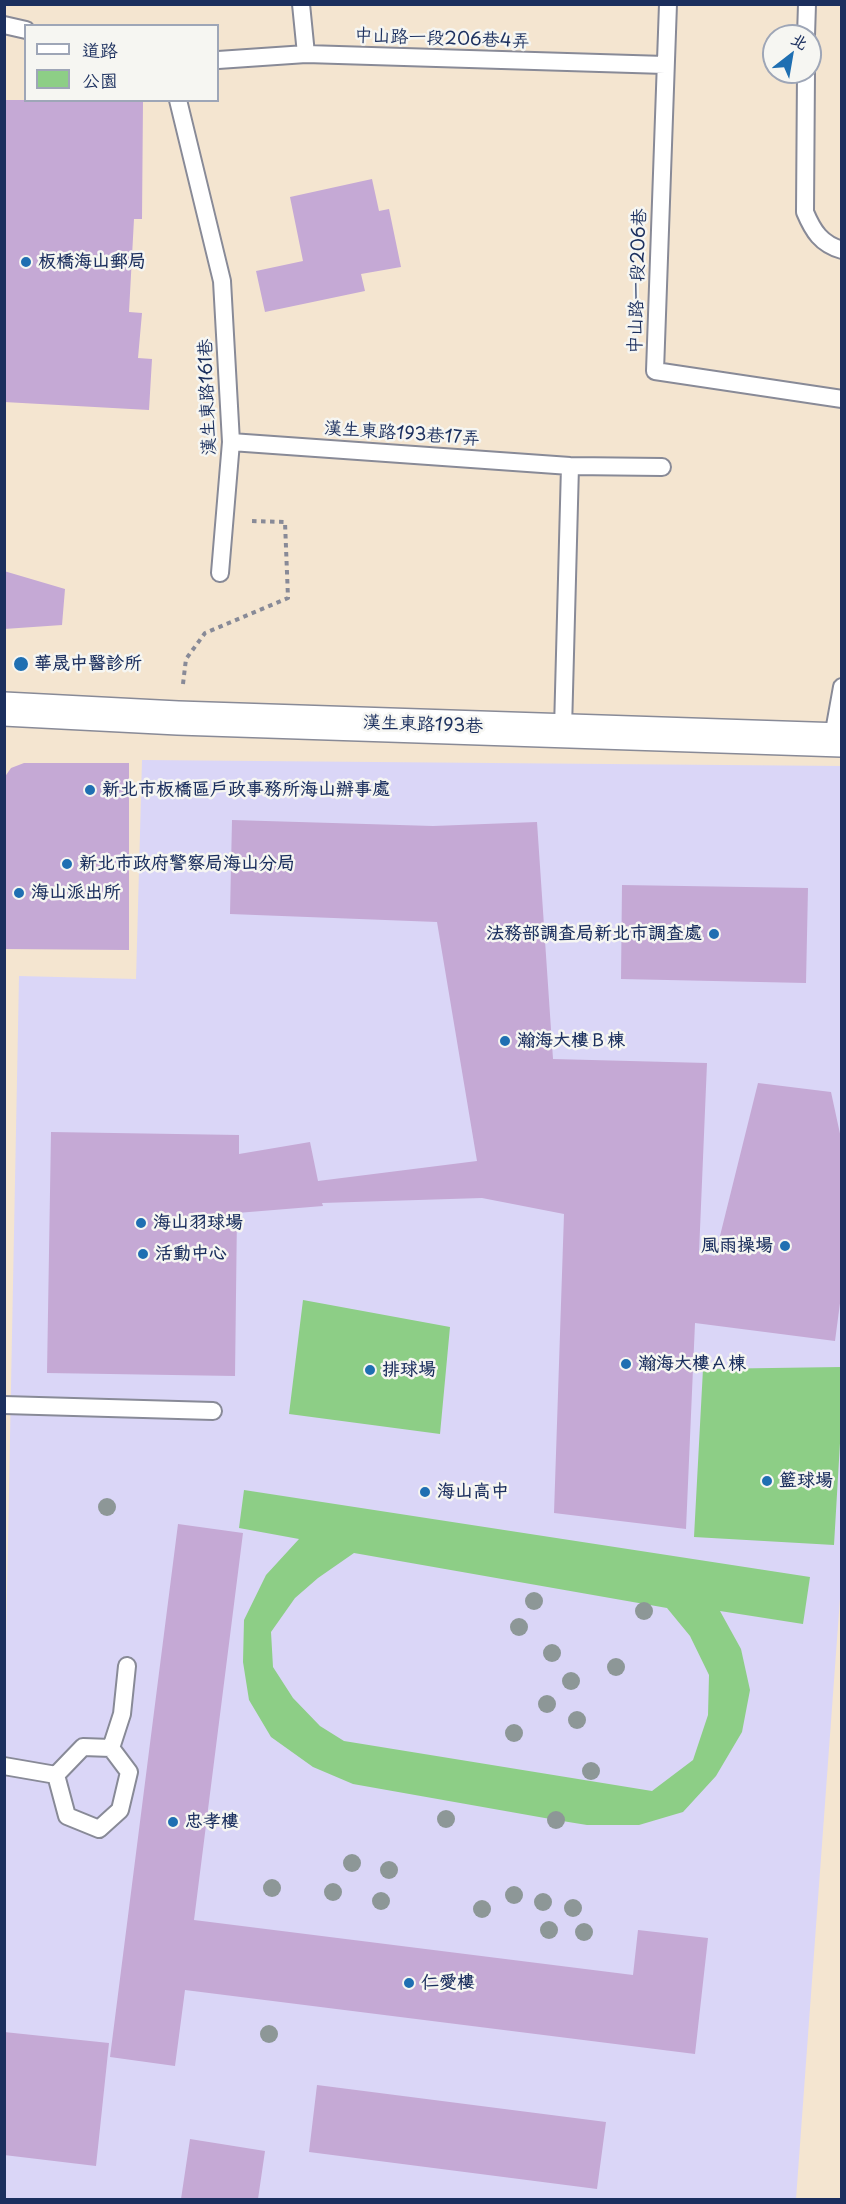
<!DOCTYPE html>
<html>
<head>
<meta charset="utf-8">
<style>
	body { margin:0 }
	#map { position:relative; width:846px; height:2204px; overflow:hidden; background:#f4e5d0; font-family:"Playpen Sans","LXGW WenKai TC",sans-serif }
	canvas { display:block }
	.frame { position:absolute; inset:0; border:6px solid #1b2f5e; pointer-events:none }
	.legend { position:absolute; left:24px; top:24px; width:195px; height:78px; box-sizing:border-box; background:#f6f6f2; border:2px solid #9ea6b7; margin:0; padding:8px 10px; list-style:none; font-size:18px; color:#1b2f5e }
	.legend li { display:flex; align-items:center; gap:12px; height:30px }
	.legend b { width:30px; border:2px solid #9ea6b7 }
	.north { position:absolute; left:762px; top:24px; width:60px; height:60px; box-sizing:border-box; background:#f6f6f2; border:2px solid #9ea6b7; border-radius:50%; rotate:31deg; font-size:16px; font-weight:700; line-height:24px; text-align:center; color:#1b2f5e }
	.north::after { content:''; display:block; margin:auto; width:21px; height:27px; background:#1f6fb2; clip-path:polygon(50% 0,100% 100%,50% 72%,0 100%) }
</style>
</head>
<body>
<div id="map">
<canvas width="846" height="2204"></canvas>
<div class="frame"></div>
<ul class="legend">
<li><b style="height:8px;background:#fff"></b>道路</li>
<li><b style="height:16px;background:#8dce86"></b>公園</li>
</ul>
<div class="north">北</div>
</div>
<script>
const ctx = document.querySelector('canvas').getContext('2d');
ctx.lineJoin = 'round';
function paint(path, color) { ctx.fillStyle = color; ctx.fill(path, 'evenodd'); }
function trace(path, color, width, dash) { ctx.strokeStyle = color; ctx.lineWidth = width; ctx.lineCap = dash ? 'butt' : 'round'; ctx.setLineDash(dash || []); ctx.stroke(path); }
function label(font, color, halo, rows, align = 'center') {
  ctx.font = font + ' "Playpen Sans","LXGW WenKai TC",sans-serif'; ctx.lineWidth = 5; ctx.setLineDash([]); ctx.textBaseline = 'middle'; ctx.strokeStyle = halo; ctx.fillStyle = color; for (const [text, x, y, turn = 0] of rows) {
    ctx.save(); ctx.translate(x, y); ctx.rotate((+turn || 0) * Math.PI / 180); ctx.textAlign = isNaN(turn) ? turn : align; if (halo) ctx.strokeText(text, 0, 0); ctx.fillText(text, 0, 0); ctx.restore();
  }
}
const built = new Path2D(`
	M142 760 841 766V1585L796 2199 5 2200V1694L19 976 136 979Z`);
const green = new Path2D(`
	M303 1300 450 1327 440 1434 289 1414Z
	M841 1367V1426L834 1545 694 1537 703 1369Z
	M244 1490 810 1577 803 1624 720 1611 741 1649 750 1690 742 1732 716 1776 683 1812 639 1825H587L556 1820 353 1784 313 1767 271 1737 249 1700 243 1662 244 1620 266 1575 299 1539 239 1528ZM354 1553 667 1608 690 1636 709 1675 708 1715 693 1760 652 1791 344 1741 320 1726 293 1698 273 1667 271 1632 295 1598 318 1578Z`);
const building = new Path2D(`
	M6 100H143L142 219H134L129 312 142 313 138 358 152 359 149 410 4 402Z
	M372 179 379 211 389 209 401 267 361 274 365 291 265 312 256 271 303 261 290 197Z
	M4 571 65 589 62 625 4 629Z
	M24 763H129V950L4 949V778L11 768Z
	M232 820 433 826 537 822 553 1059 707 1063 699 1253 715 1256 758 1083 831 1092 842 1143V1288L835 1341 695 1323 686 1529 554 1513 564 1214 482 1198 322 1203 323 1206 237 1213 235 1376 47 1373 51 1132 239 1135V1154L310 1142 318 1181 477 1161 437 922 230 914Z
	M622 885 808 888 806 983 621 979Z
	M178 1524 243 1533 194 1920 633 1975 638 1930 708 1938 695 2054 185 1990 175 2066 110 2057Z
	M4 2032 109 2043 96 2166 4 2155Z
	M317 2085 606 2122 597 2189 309 2152Z
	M190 2139 265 2151 258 2199H181Z`);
const path = new Path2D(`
	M183 684 186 659 205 633 288 598 285 522 252 521`);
const service = new Path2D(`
	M301 4 306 54
	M668 4 655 371 842 399
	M4 25 26 30
	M806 36 807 4
	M218 60 306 54 665 65
	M806 72 805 212C813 231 821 244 842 250
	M178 100 222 281 231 442 220 573
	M231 442 570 466 662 467
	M835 726 842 687
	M563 729 570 466
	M4 1405 213 1411
	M83 1747 111 1748 129 1772 120 1810 99 1829 67 1816 56 1775Z
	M111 1748 122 1714 127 1666
	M4 1766 56 1775`);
const minor = new Path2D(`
	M4 709 178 718 842 740`);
const trees = [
	[107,1507],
	[534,1601],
	[644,1611],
	[519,1627],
	[552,1653],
	[616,1667],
	[571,1681],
	[547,1704],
	[577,1720],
	[514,1733],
	[591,1771],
	[446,1819],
	[556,1820],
	[352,1863],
	[389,1870],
	[272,1888],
	[333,1892],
	[514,1895],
	[381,1901],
	[543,1902],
	[573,1908],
	[482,1909],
	[549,1930],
	[584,1932],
	[269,2034]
];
const markers = [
	[26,262,6,"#1f6fb2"],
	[21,664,8,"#1f6fb2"],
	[90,790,6,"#1f6fb2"],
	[67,864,6,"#1f6fb2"],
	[19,893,6,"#1f6fb2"],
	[714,934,6,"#1f6fb2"],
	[505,1041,6,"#1f6fb2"],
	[141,1223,6,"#1f6fb2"],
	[785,1246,6,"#1f6fb2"],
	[143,1254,6,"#1f6fb2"],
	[626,1364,6,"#1f6fb2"],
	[370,1370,6,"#1f6fb2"],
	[767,1481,6,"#1f6fb2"],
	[425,1492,6,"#1f6fb2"],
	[173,1822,6,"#1f6fb2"],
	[409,1983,6,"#1f6fb2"]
];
const streetNames = [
	["中山路一段206巷4弄",442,39,2],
	["中山路一段206巷",638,281,-88],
	["漢生東路161巷",208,397,-92],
	["漢生東路193巷17弄",402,434,4],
	["漢生東路193巷",423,725,2]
];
const poiNames = [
	["板橋海山郵局",38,262],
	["華晟中醫診所",34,664],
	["新北市板橋區戶政事務所海山辦事處",102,790],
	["新北市政府警察局海山分局",79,864],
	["海山派出所",31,893],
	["法務部調查局新北市調查處",702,934,"right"],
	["瀚海大樓Ｂ棟",517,1041],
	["海山羽球場",153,1223],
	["風雨操場",773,1246,"right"],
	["活動中心",155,1254],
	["瀚海大樓Ａ棟",638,1364],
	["排球場",382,1370],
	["籃球場",779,1481],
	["海山高中",437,1492],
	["忠孝樓",185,1822],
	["仁愛樓",421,1983]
];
paint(built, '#dad6f7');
paint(green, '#8dce86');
paint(building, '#c5a9d5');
trace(service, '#888a97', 20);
trace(minor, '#888a97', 36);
trace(path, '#888a97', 4, [4.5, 4.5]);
trace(service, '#fff', 16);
trace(minor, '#fff', 33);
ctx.fillStyle = '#8d9797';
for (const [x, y] of trees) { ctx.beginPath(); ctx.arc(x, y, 9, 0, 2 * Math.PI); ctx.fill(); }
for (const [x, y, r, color] of markers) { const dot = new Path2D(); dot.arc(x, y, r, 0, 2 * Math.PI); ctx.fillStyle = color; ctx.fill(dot); trace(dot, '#f6f6f2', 2); }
label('18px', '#1b2f5e', '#f6f6f2', streetNames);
label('bold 18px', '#1b2f5e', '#f6f6f2', poiNames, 'left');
</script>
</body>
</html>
